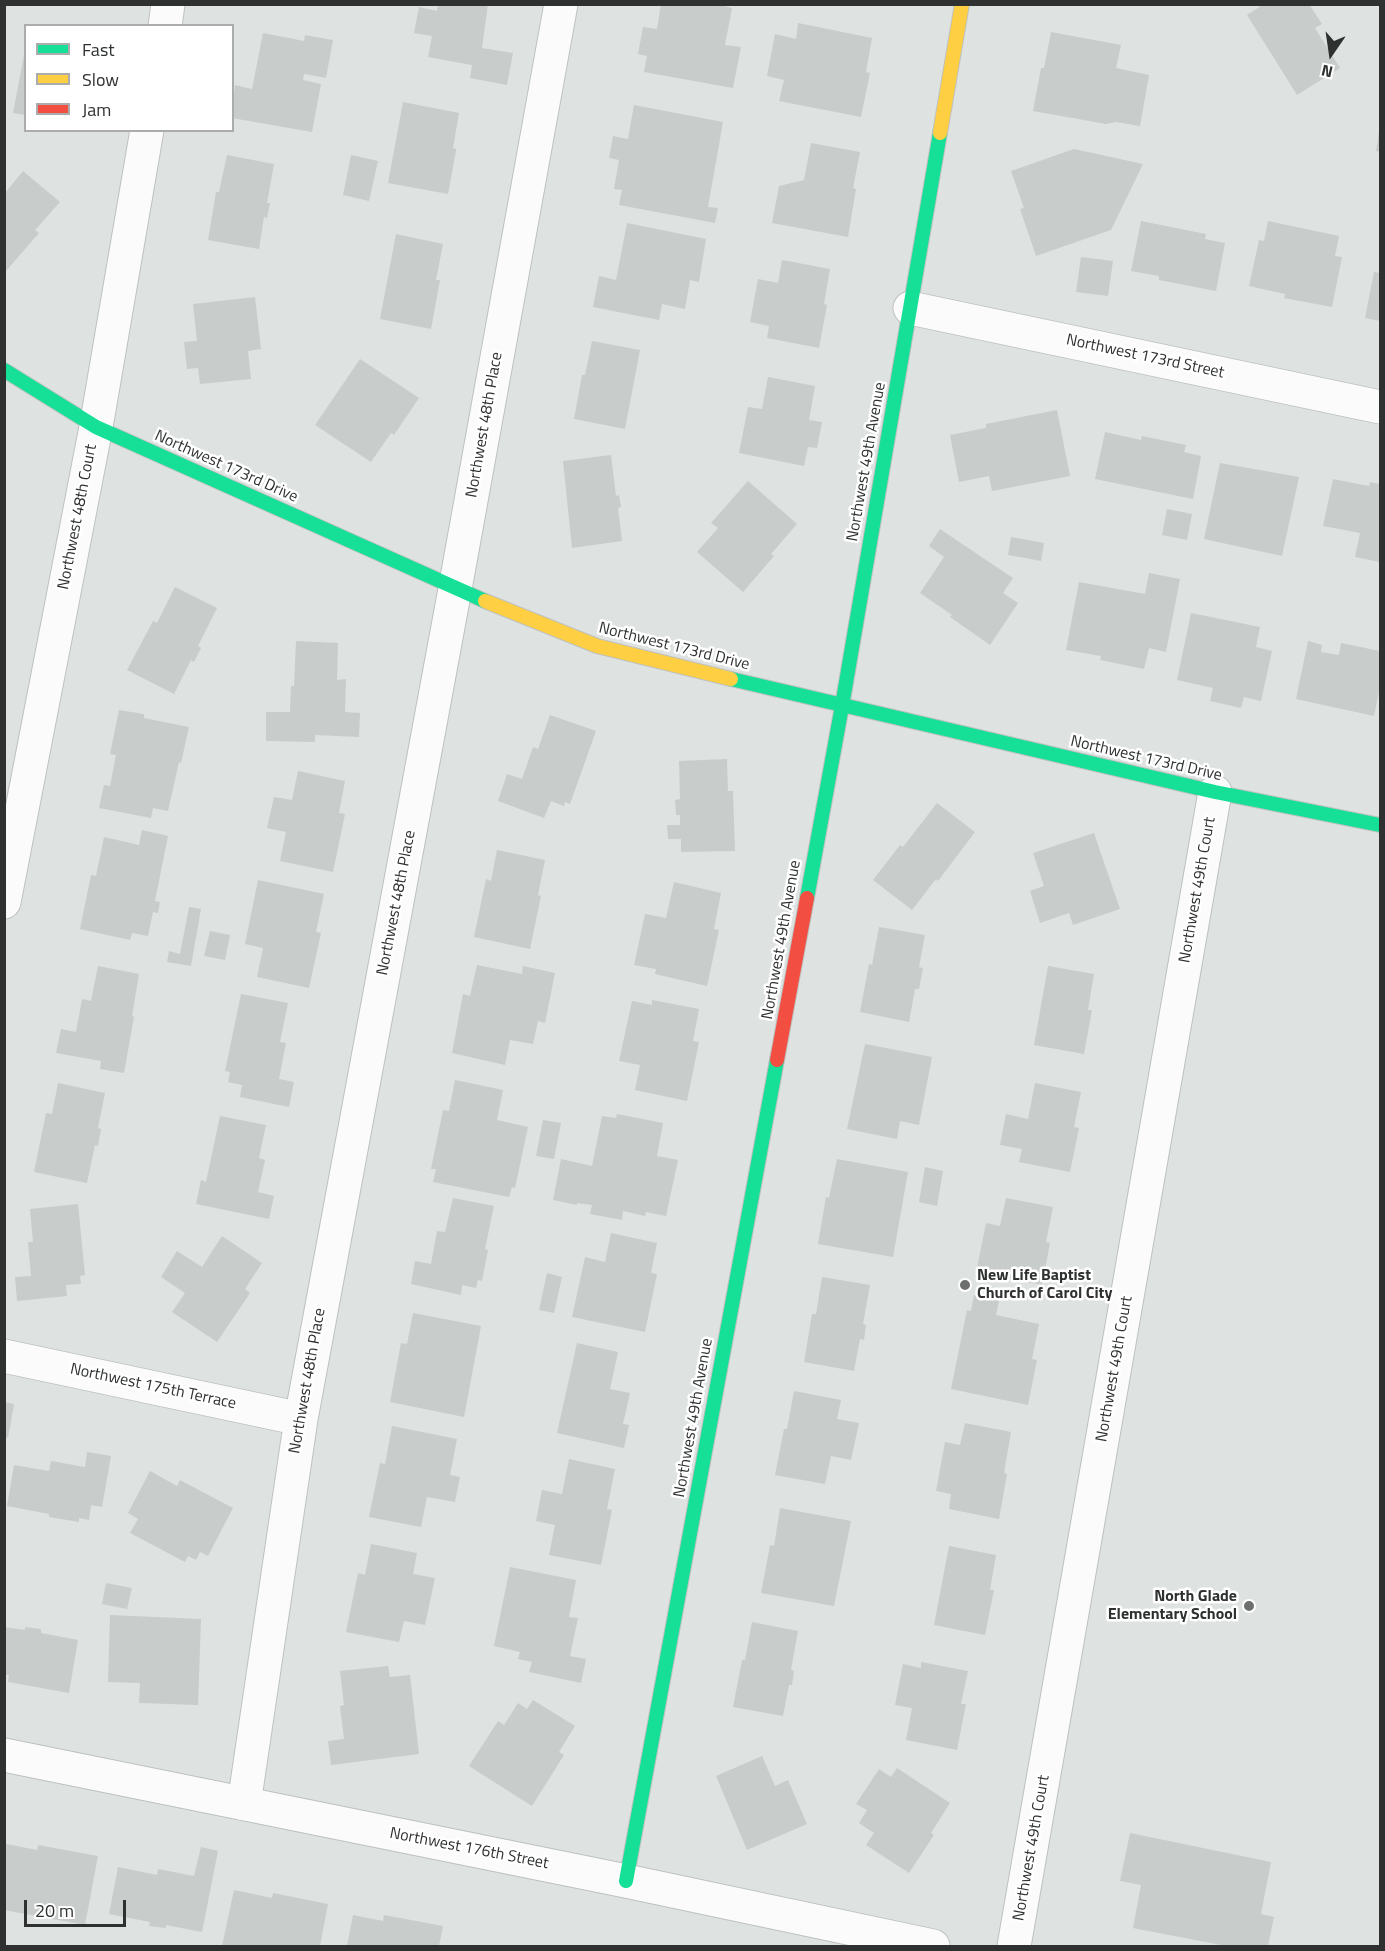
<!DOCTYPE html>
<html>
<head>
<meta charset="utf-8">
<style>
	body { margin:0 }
	#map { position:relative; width:1385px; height:1951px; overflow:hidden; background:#dee3e1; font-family:"Titillium Web",sans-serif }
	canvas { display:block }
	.frame { position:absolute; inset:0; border:6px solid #2e3130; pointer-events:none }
	.legend { position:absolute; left:24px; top:24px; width:210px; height:108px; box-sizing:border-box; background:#fff; border:2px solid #abadac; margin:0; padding:8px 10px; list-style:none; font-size:18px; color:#2e3130 }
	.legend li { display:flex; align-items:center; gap:12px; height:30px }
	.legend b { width:30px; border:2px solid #abadac }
	.north { position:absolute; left:1301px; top:24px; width:60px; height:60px; -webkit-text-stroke:4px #fff; paint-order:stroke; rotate:193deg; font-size:16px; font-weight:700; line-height:24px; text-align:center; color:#2e3130 }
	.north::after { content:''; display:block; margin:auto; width:21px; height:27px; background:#2e3130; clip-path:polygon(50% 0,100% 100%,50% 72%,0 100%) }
	.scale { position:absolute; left:24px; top:1900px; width:102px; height:27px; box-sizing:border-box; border:3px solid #2e3130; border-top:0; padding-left:8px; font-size:18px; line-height:21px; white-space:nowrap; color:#2e3130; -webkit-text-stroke:4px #fff; paint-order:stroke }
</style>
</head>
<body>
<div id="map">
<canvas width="1385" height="1951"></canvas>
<div class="frame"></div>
<ul class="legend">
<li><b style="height:8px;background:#16e098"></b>Fast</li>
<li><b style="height:8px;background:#ffcf43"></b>Slow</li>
<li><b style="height:8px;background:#f24e42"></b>Jam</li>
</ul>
<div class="north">N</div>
<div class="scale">20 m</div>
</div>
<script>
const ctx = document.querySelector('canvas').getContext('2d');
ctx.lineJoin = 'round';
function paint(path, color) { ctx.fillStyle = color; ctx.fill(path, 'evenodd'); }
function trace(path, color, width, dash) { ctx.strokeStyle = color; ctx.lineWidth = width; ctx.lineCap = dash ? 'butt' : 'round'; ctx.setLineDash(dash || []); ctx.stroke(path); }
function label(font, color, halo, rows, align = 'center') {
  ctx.font = font + ' "Titillium Web",sans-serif'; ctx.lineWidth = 5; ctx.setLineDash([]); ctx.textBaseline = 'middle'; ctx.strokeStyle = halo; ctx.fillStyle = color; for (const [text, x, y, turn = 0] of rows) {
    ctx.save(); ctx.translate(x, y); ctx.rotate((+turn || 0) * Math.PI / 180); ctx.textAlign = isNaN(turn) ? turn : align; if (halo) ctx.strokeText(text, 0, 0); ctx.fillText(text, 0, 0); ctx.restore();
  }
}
const building = new Path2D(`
	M438 4H488L482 48 513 53 507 85 470 78 472 65 428 57 432 36 414 33 419 7 437 11Z
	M661 4H715L732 8 725 45 741 47 733 88 644 72 647 56 638 54 643 27 657 29Z
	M1264 4H1309L1322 24 1315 28 1340 68 1297 95 1247 15Z
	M798 23 872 38 866 72 870 73 861 117 779 101 784 80 767 76 775 34 796 39Z
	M1051 32 1121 45 1116 68 1149 75 1140 126 1116 122 1106 124 1033 111 1041 68H1044Z
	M263 33 304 41 305 35 333 40 326 78 304 74 303 80 321 84 312 132 232 118 235 85 252 89Z
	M24 55H26V115L13 113Z
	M403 102 459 113 453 148 456 149V151L448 194 388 183Z
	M634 105 723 122 708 207 718 208 715 223 619 205 622 190 614 189 619 160 609 158 613 136 628 139Z
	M1379 132 1380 133V152L1376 151Z
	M811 143 860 152 853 188 856 189 848 237 772 223 779 186 804 180Z
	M1074 149 1143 164 1111 230 1036 256 1020 209 1024 208 1011 171Z
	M227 155 274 164 267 203H270L267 218 264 217 259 249 208 240 216 192H219Z
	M351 155 378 161 369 201 343 195Z
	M23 171 60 202 35 230 39 233 6 271 5 269V193Z
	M1141 221 1206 234 1205 239 1225 243 1216 291 1159 280V276L1131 271Z
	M1268 221 1339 236 1335 256 1342 257 1332 307 1284 298 1285 294 1249 286 1259 240 1264 241Z
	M627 223 706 239 699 282 690 280 685 309 662 304 659 320 593 307 599 276 616 280Z
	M396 234 443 244 436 280H440L431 329 380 319Z
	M1081 257 1113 261 1108 296 1076 292Z
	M782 260 830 269 824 304 827 305 819 348 767 338 769 326 750 322 758 279 778 283Z
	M1374 272 1380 273V321L1365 318Z
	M255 297 261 349 248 351 251 379 200 384 198 368 187 369 184 342 197 341 193 304Z
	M592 341 640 350 625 429 574 419 582 375H585Z
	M360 359 419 398 394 435 391 433 371 462 315 425Z
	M768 377 815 386 809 420 822 422 817 448 808 447 804 466 739 453 748 407 762 409Z
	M1057 410 1070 476 992 491 989 476 959 482 950 435 986 428V424Z
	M1105 432 1141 440 1142 436 1186 445 1184 452 1201 456 1193 499 1095 479Z
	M611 455 616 496 619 495 621 507 618 508 622 541 572 548 563 461Z
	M1220 463 1299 477 1282 556 1204 539Z
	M1333 479 1369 486 1370 482 1380 484V562L1355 557 1360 533 1323 526Z
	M748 481 797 524 771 554 774 556 743 592 697 552 718 528 711 523Z
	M1167 509 1192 514 1187 540 1162 535Z
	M940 529 1013 578 1003 593 1018 603 990 645 950 617 952 615 920 593 944 557 929 546Z
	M1011 537 1044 543 1041 561 1008 555Z
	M1149 573 1180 579 1166 652 1149 648 1144 669 1100 660 1101 656 1066 650 1079 582 1145 594Z
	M175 587 217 608 198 646 201 648 194 662 191 660 174 694 127 670 153 621 157 623Z
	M1191 613 1260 627 1256 647 1272 651 1261 701 1244 697 1241 708 1210 701 1213 688 1177 680Z
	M296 641 338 643 337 680 346 679 345 712 360 713 359 737 315 735V742L266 741V712H290L291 686H294Z
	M1308 641 1322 645 1321 652 1339 655 1341 643 1380 651V687L1374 716 1296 699Z
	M119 710 144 714V718L189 727 181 763 179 762 168 811 153 808 151 818 99 808 104 785 110 786 116 755 110 754Z
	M550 715 596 731 570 804 565 802 564 806 551 801 544 818 498 801 507 774 522 779 533 747 538 749Z
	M727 759 728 791H733L735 851 681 852V839H668L667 825H680V815H676L675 800 680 799 679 761Z
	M298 771 345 781 339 813 345 814 333 872 280 861 286 832 267 828 274 797 292 800Z
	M937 803 975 832 938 881 936 879 912 910 873 880 900 845 903 847Z
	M142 830 168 836 155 901 160 902 158 913 153 912 148 936 132 933 130 940 80 929 91 875 96 876 104 837 139 845Z
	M1094 833 1120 909 1073 925 1069 913 1040 923 1030 891 1044 886 1033 853Z
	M497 850 545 860 538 895 541 896 530 949 474 937 486 879 491 881Z
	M258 880 324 894 316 932 321 933 309 988 257 977 263 948 245 944Z
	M674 882 721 893 714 929 719 930 707 986 655 974 656 969 634 965 645 914 666 918Z
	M189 907 201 909 191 966 167 962 169 951 180 954Z
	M879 927 925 935 919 967 923 968 919 989H915L909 1022 860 1012 869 964 872 965Z
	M210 931 230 935 225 960 204 956Z
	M477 965 522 974 523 966 555 973 545 1023 538 1021 533 1044 510 1040 505 1065 452 1053 463 994 470 996Z
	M98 966 139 974 132 1016 134 1017 124 1073 100 1069 101 1061 56 1053 61 1029 76 1032 82 999 91 1001Z
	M1048 966 1094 974 1088 1010H1092L1084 1054 1034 1045Z
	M241 994 288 1003 280 1042 286 1043 279 1079 294 1082 289 1107 240 1097 242 1085 228 1082 230 1072 225 1071Z
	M652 1000 699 1009 693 1041 699 1042 687 1101 635 1090 640 1065 619 1061 632 1001 652 1005Z
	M865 1044 932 1057 919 1125 900 1121 897 1139 847 1129Z
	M455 1080 503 1090 497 1120 528 1127 515 1188 512 1187 509 1197 433 1182 436 1169H431L443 1110 449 1111Z
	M58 1083 105 1093 98 1128 101 1129 98 1146 95 1145 87 1183 34 1172 46 1113 52 1114Z
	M1035 1083 1081 1092 1074 1127 1079 1128 1070 1172 1019 1162 1022 1149 1000 1145 1006 1114 1028 1119Z
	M617 1114 663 1123 657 1156 678 1160 666 1216 646 1212 645 1216 623 1211 622 1220 590 1214 592 1205 577 1203V1205L553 1200 561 1159 592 1166 602 1116 616 1118Z
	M220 1116 266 1125 259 1158 265 1160 258 1192 274 1196 269 1219 196 1204 201 1180 206 1182Z
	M543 1120 561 1123 554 1159 536 1156Z
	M837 1159 908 1172 893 1257 818 1244 826 1197 829 1198Z
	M925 1167 943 1171 937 1206 919 1202Z
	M453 1198 494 1206 485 1249 488 1250 482 1281 478 1280 476 1288 462 1285 461 1295 411 1284 415 1261 431 1264 437 1231 445 1232Z
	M1006 1198 1053 1207 1046 1242 1050 1243 1042 1285 976 1273 986 1223 1000 1226Z
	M78 1204 85 1275 80 1276 81 1284 66 1285 67 1296 17 1301 15 1277 31 1276 28 1242H33L30 1209Z
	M611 1233 657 1243 651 1273 657 1274 645 1332 572 1317 585 1257 605 1262Z
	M222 1236 262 1263 245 1289 250 1293 217 1342 172 1312 185 1293 161 1277 177 1251 202 1267Z
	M547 1273 562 1277 554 1313 539 1310Z
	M822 1277 870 1285 863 1324 866 1325 864 1340 860 1339 854 1371 804 1362 812 1314H816Z
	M974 1295 999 1301 996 1315 1039 1324 1032 1359 1037 1360 1028 1405 951 1389 967 1310 971 1311Z
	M413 1313 481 1326 464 1417 390 1402 401 1343 407 1344Z
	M577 1343 618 1352 610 1389 630 1393 623 1424 629 1425 624 1448 557 1433Z
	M794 1391 841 1400 837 1419 859 1423 851 1460 831 1456 825 1484 775 1475 784 1429H787Z
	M4 1402 14 1404 8 1438 4 1437Z
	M965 1423 1011 1432 1004 1473 1007 1474 999 1519 949 1509 951 1494 936 1491 945 1442 960 1445Z
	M392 1426 457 1439 450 1475 460 1477 455 1502 427 1497 421 1527 369 1517 380 1463 385 1464Z
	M87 1452 111 1456 102 1507 91 1505 89 1520 79 1518V1522L49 1517V1514L7 1506 14 1465 49 1471 51 1461 85 1467Z
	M569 1459 615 1469 607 1509 612 1510 601 1565 549 1555 555 1525 536 1521 542 1490 562 1494Z
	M150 1471 177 1486 180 1480 233 1508 208 1556 200 1552 196 1560 188 1556 185 1562 130 1533 138 1519 128 1513Z
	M780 1508 851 1521 834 1606 761 1593 770 1545 774 1546Z
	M371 1544 417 1553 413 1574 435 1578 425 1625 404 1621 399 1642 346 1632 358 1573 365 1575Z
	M949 1546 996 1555 990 1590H994L985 1635 934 1625Z
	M510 1567 576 1580 569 1617 578 1618 570 1656 586 1659 581 1683 529 1672 532 1662 518 1659 520 1652 494 1646Z
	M106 1583 132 1588 127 1609 102 1604Z
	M110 1615 201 1619 198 1705 139 1703 140 1683 108 1682Z
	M752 1622 798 1631 791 1670 794 1671 792 1685H789L783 1716 733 1707 742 1660H745Z
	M4 1627 25 1630V1627L41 1629V1633L78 1640 69 1693 8 1682 9 1675H4Z
	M921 1662 968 1671 961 1704H966L957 1750 906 1740 912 1708 895 1705 903 1664 921 1668Z
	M388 1666 390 1677 410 1675 419 1754 331 1765 328 1741 344 1739 340 1706 344 1705 340 1671Z
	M533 1700 575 1726 559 1752 564 1755 532 1806 469 1766 498 1721 504 1725 518 1703 527 1709Z
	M762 1756 775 1786 788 1780 807 1824 747 1850 716 1776Z
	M897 1768 950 1803 931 1833 934 1835 909 1873 866 1845 874 1833 859 1823 867 1810 856 1804 879 1769 891 1777Z
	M1130 1833 1271 1862 1261 1914 1274 1917 1268 1946H1226L1133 1928 1141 1885 1120 1881Z
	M6 1844 37 1850 38 1845 98 1856 85 1925 4 1910Z
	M201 1847 218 1851 202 1932 166 1925V1928L149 1926 150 1922 109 1914 118 1867 157 1875 158 1869 194 1876Z
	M234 1890 272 1898 273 1893 328 1904 320 1946H222Z
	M353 1915 383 1921 384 1915 443 1926 439 1946H347Z`);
const street = new Path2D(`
	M165 26 168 4
	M910 308 1380 407
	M4 902 96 427 147 130
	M4 1356 301 1419
	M4 1755 626 1881 933 1946
	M244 1804 301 1419 455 589 561 4
	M1014 1946 1215 792`);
const fast = new Path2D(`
	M4 370 96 427 485 601
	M731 679 1215 792 1380 825
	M807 898 842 706 940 133
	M626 1881 777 1060`);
const slow = new Path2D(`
	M940 133 962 4
	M485 601 597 646 731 679`);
const jam = new Path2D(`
	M777 1060 807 898`);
const markers = [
	[965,1285,6,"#6c6f6e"],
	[1249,1606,6,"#6c6f6e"]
];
const streetNames = [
	["Northwest 173rd Street",1145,357,12],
	["Northwest 48th Place",485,425,-80],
	["Northwest 49th Avenue",867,462,-80],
	["Northwest 173rd Drive",226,467,24],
	["Northwest 48th Court",78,517,-79],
	["Northwest 173rd Drive",674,647,14],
	["Northwest 173rd Drive",1146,759,13],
	["Northwest 49th Court",1198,890,-80],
	["Northwest 48th Place",397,903,-79],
	["Northwest 49th Avenue",782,940,-80],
	["Northwest 49th Court",1115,1369,-80],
	["Northwest 48th Place",308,1381,-80],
	["Northwest 175th Terrace",153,1387,12],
	["Northwest 49th Avenue",694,1418,-80],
	["Northwest 49th Court",1032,1848,-80],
	["Northwest 176th Street",469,1849,11]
];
const poiNames = [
	["New Life Baptist",977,1276],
	["Church of Carol City",977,1294],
	["North Glade",1237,1597,"right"],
	["Elementary School",1237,1615,"right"]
];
paint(building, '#c8ccca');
trace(street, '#bdc1c0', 35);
trace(fast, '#bdc1c0', 16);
trace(slow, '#bdc1c0', 16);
trace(jam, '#bdc1c0', 16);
trace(street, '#fafbfa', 33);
trace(fast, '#16e098', 14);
trace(slow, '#ffcf43', 14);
trace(jam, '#f24e42', 14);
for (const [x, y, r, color] of markers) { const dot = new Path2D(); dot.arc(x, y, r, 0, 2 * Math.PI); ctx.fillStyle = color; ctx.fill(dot); trace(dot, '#fff', 2); }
label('16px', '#2e3130', '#fff', streetNames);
label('bold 16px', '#2e3130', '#fff', poiNames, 'left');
</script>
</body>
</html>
